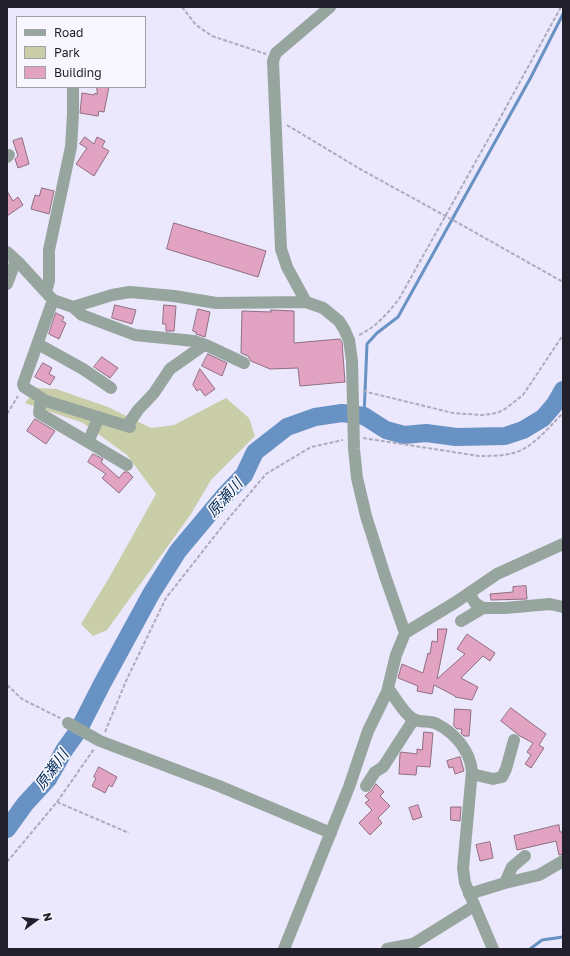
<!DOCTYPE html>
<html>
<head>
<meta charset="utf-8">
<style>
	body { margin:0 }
	#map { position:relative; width:570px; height:956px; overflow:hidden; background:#ebe7fc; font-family:"Golos Text",sans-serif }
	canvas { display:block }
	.frame { position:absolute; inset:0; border:8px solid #23202d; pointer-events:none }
	.legend { position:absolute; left:16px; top:16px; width:130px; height:72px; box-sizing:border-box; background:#f8f6fe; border:1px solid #a3a0aa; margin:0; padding:5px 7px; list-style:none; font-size:12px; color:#23202d }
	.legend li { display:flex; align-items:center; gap:8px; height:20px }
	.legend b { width:20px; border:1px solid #a3a0aa }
	.north { position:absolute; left:16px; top:900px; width:40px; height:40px; -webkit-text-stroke:3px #f8f6fe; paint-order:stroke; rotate:75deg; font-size:11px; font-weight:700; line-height:16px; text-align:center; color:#23202d }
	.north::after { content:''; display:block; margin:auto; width:14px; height:18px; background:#23202d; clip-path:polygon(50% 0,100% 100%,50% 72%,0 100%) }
</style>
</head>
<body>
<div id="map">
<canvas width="570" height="956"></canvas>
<div class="frame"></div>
<ul class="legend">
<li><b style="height:5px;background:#96a69e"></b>Road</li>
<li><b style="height:11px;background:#c9cea8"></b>Park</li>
<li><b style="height:11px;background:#e2a2c2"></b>Building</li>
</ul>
<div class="north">N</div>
</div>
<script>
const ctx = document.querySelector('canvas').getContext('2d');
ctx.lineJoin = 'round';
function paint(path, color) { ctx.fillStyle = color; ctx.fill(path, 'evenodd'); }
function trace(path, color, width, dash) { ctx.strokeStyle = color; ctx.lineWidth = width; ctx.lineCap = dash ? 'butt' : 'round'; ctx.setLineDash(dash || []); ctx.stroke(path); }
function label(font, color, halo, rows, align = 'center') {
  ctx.font = font + ' "Golos Text","Noto Sans JP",sans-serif'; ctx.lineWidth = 3.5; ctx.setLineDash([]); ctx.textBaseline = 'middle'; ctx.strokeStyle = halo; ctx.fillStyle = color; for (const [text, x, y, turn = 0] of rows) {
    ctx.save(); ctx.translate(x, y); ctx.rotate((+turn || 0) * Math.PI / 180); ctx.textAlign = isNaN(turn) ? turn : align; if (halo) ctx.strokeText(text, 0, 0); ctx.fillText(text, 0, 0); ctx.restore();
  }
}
const green = new Path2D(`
	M37 388 56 389 108 407 151 428 174 425 226 398 249 418 255 436 211 480 191 514 107 630 93 636 81 624 109 578 156 494 127 455 83 423 25 403Z`);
const stream = new Path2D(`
	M364 416 367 344 377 333 398 317 531 77 563 14
	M530 949 542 940 563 937`);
const river = new Path2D(`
	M7 829 25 804 48 779 65 749 78 731 102 684 151 594 178 551 224 496 244 475 255 452 287 427 315 417 342 413 364 416 386 430 404 435 426 433 456 437 505 436 523 430 543 418 555 404 563 390`);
const building = new Path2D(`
	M97 87H109L104 112 99 111 98 116 80 113 82 93 94 95 95 93 97 94Z
	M85 137 94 144 97 137 105 141 102 147 109 151 94 176 76 164 87 148 80 144Z
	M22 138 29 164 18 168 15 159 18 156 13 141Z
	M42 188 54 191 49 214 31 209 35 195 39 196Z
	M7 191 13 201 18 197 23 205 7 216Z
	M174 223 266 251 258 277 167 249Z
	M115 305 136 310 132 324 112 318Z
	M164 305 176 306 174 331H166V324H163Z
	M198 309 210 312 205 337 196 334V332L193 331Z
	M271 310 294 311V343L340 339 342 342 345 382 300 386 298 368 270 369 251 361 248 356 241 353 242 311 271 312Z
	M56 313 64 317 62 321 66 323 59 339 49 334Z
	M208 354 227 363 222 376 202 366Z
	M102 357 118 368 110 378 94 367Z
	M43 363 52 368 49 374 55 377 50 385 35 377Z
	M200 369 215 389 205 396 200 389 197 391 193 385Z
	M35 419 55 431 46 444 27 431Z
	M93 454 103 459 101 462 119 478 124 472H128L133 477 119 493 102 478 106 474 88 462Z
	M526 586 527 599 491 600 490 594 513 592V587Z
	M438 629H447L437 679 465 654 457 649 467 634 495 653 490 661 483 656 461 678 478 687 472 700 455 697V696L434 685 432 694 417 691 418 686 398 678 402 664 423 673 428 653 430 654 432 641 437 642Z
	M511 708 546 734 539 745 544 748 531 768 525 764 531 755 527 752 533 743 520 736 501 721Z
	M455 709 471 710 469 736H464L461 733 462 729H457L454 726Z
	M424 732 433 733 430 767 417 766 416 775 399 774 400 754 401 752 417 754V749L422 750Z
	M460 757 464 771 455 774 453 767 449 768 447 761Z
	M99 767 117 777 112 787 109 785 105 793 92 786 96 778 94 777Z
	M376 784 384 792 380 796 390 806 378 818 382 823 370 835 359 823 372 810 365 803 369 800 365 796 372 790Z
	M418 805 422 817 413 820 409 808Z
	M451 807H461L460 821 451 820Z
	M559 825 560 832H563V854L559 855 556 841 517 850 514 836Z
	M490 842 493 858 480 861 476 845Z`);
const path = new Path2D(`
	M182 7 196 25 212 36 266 54
	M287 125 360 169 460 224 563 282
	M359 335C376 327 387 314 399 299L499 120 561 7
	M363 391 453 413 482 415 497 413 505 409 523 395 563 335
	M7 414 18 396
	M363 438 479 456C491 456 505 456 517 452 535 445 549 427 563 413
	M7 685 22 699 60 718
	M105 732 126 681 166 598 228 519 266 474 311 447 343 440
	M57 802 129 833
	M7 862 57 802 94 749`);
const minor = new Path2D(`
	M7 157 9 155
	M7 252 20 264 53 300 73 307 112 295 130 292 174 296 216 303 306 302 323 308 339 321 344 329 349 340 352 361 354 449 357 478 366 516 385 576 405 633
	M7 284 16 260
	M46 292 49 281V250L71 147 73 114V87
	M53 300 23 384 24 387 46 401 130 427
	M306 302 287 267 281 249 273 61 276 53 330 7
	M73 307 82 315 135 335 194 341 208 346 244 363
	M38 344 83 369 111 388
	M41 398 39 413 127 465
	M127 426 138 410 154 393 170 369 204 345
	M88 442 99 417
	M469 593 475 603 483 608H505L550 604 563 607
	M461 621 483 608
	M388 688C395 697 403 713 413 719 420 723 430 720 437 724 455 733 470 751 472 771L463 868 465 883 493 949
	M68 723 100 741 219 786 331 833
	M472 774 493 779 502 777 506 769 514 740
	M366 786 375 772 383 767 414 719
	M505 883 512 867 525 856
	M469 894 505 883 539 875 563 861
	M284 949 349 787 368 731 387 692 396 655 405 633 456 602 497 574 563 544
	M387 949 413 944 474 906`);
const waterNames = [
	["原瀬川",225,498,-49],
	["原瀬川",52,770,-54]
];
paint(green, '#c9cea8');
trace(stream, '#6892c3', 3);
trace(river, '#6892c3', 18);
paint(building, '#e2a2c2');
trace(building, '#8f6e7f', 1);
trace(path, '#aeabbd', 2, [4, 2]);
trace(minor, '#96a69e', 12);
label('italic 15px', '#002a57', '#f8f6fe', waterNames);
</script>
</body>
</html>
